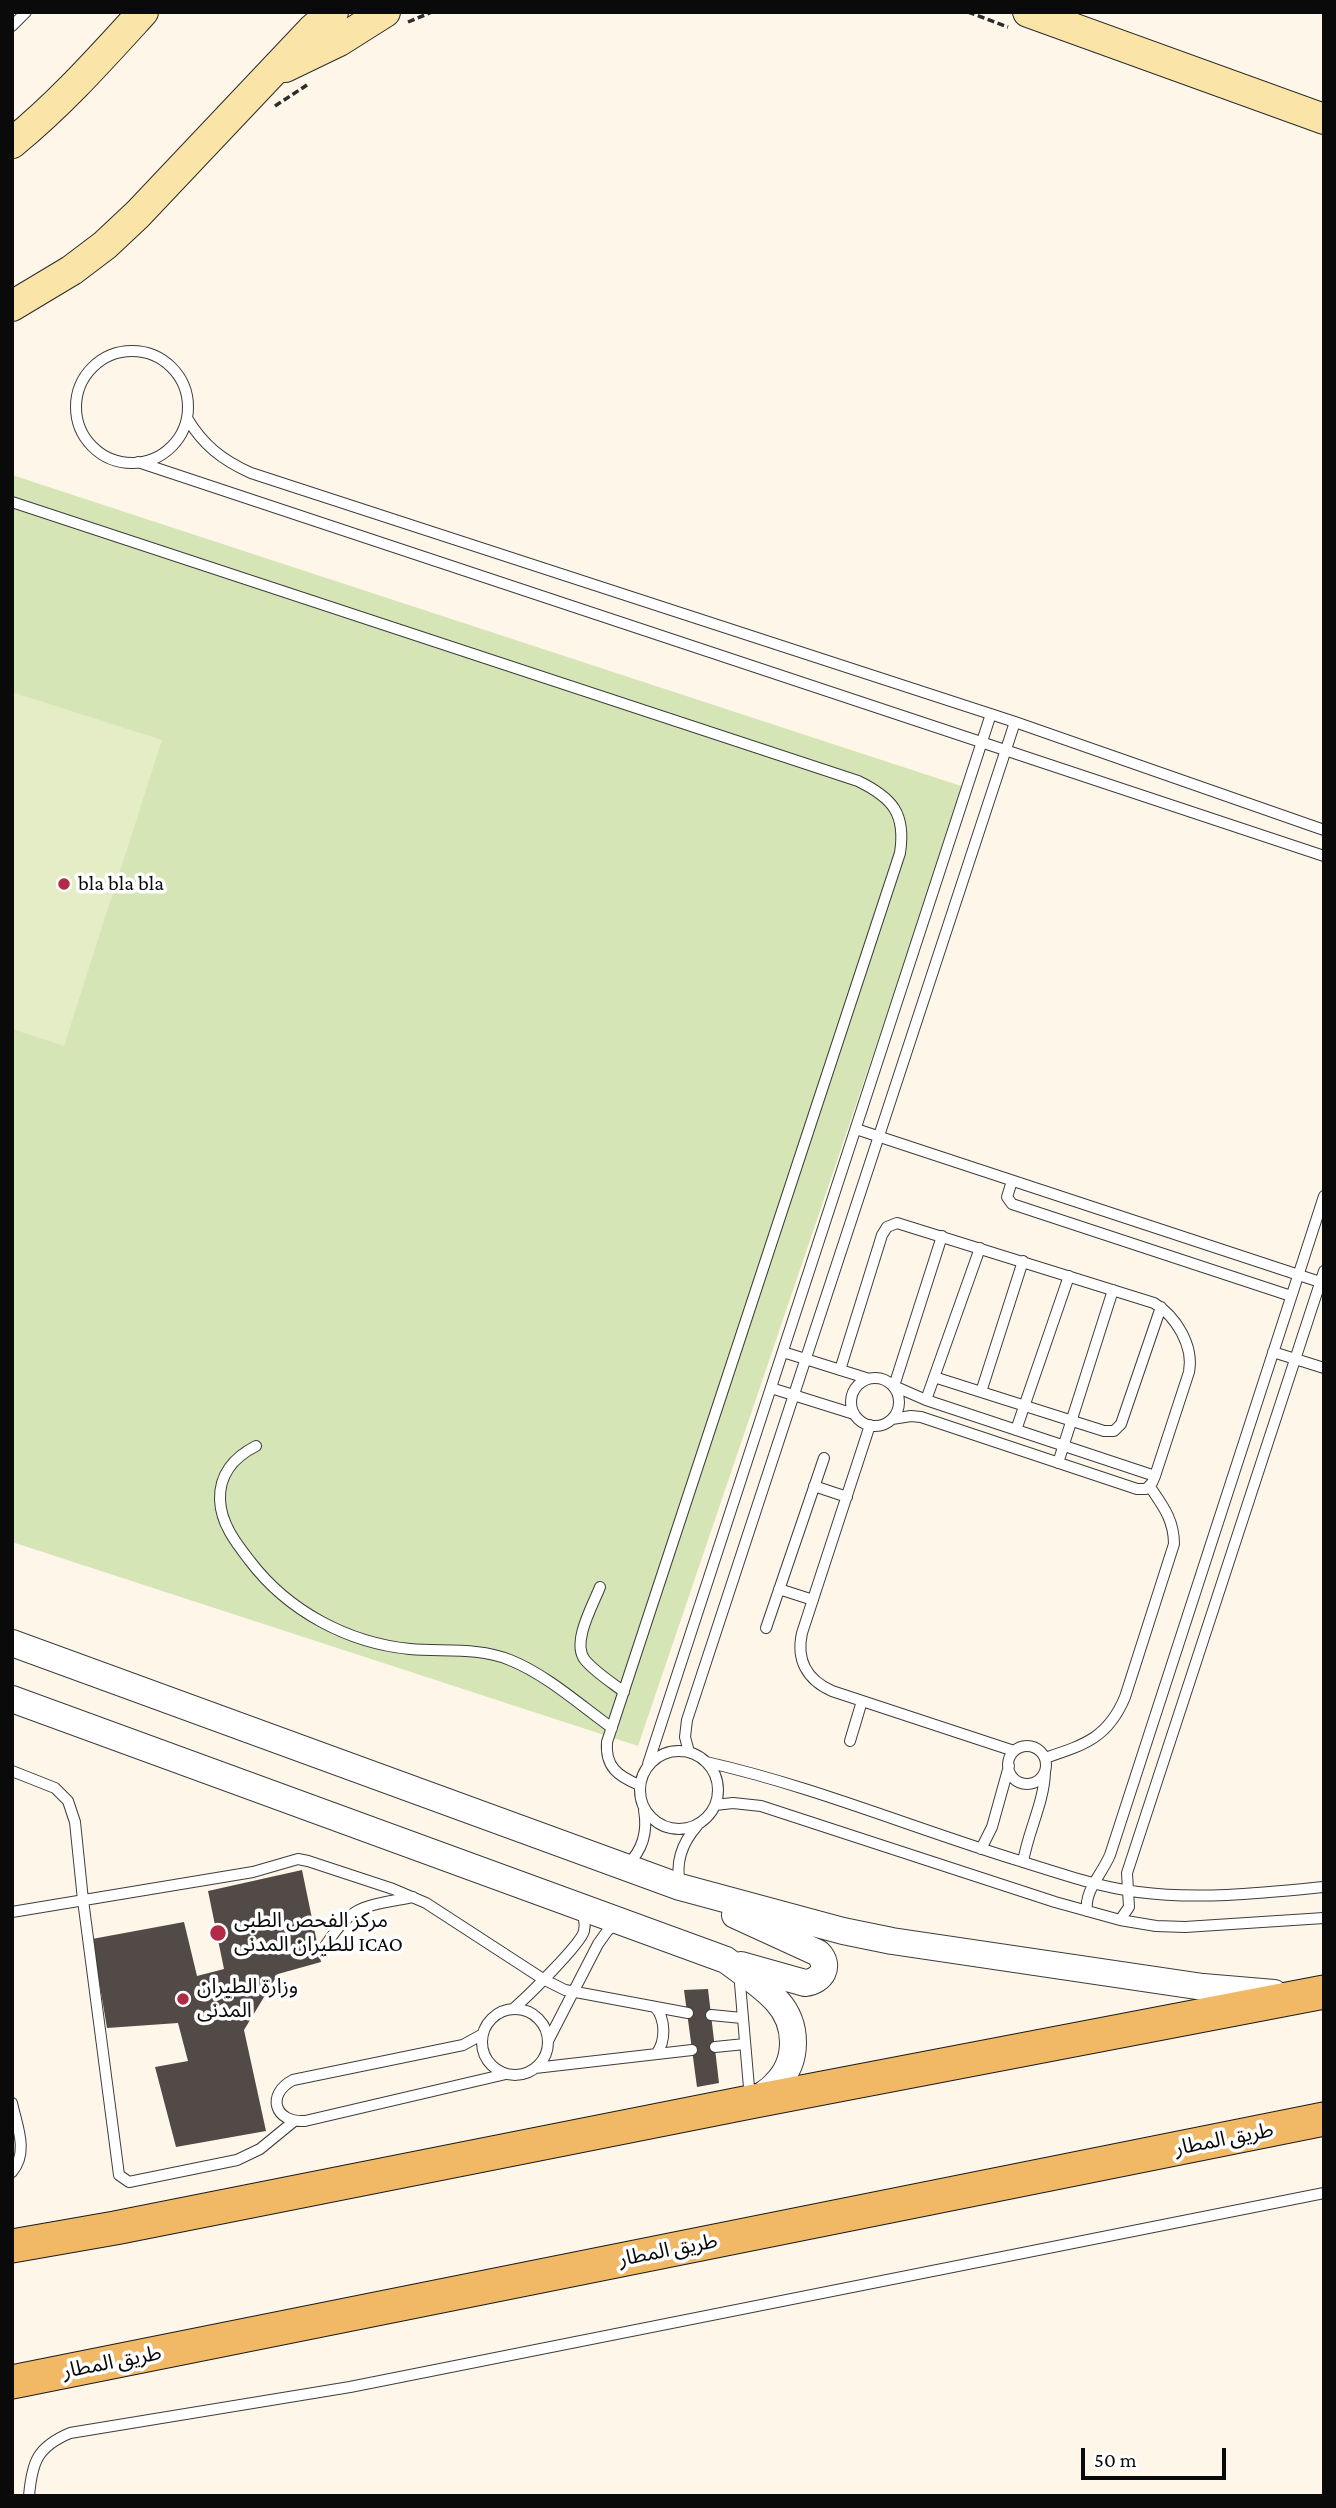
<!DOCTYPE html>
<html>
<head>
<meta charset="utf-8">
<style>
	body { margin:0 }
	#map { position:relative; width:1336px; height:2508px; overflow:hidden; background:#fef6e8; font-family:"Crimson Pro",serif }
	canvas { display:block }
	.frame { position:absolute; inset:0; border:14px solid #0a0a0a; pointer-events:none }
	.scale { position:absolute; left:1081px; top:2448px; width:145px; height:32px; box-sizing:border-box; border:4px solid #0a0a0a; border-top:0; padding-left:9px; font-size:21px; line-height:24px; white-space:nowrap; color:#0a0a0a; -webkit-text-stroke:5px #fff; paint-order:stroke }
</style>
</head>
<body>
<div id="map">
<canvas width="1336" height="2508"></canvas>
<div class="frame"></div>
<div class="scale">50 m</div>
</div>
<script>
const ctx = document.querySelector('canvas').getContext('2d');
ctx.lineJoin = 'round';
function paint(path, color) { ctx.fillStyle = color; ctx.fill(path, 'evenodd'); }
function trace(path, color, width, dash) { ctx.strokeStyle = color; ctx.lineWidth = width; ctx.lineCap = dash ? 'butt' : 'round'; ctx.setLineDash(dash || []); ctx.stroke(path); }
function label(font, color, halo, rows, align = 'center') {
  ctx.font = font + ' "Crimson Pro","Noto Sans Arabic",serif'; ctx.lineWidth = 7; ctx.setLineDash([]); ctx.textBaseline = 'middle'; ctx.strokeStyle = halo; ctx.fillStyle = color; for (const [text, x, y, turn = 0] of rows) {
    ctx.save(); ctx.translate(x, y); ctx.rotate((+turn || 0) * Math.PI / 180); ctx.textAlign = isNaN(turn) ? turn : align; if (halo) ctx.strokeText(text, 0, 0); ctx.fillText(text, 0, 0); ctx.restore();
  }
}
const green = new Path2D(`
	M12 475 964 787 638 1746 12 1542Z`);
const pitch = new Path2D(`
	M12 692 162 740 64 1046 12 1029Z`);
const building = new Path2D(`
	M302 1870 321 1962 278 1974 244 2030 266 2131 176 2147 155 2067 188 2061 178 2023 107 2028 92 1939 184 1922 197 1976 224 1969 208 1891Z
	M708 1989 719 2083 697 2087 684 1990Z`);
const path = new Path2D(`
	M968 12 1008 27
	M408 22 432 12
	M275 106 307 85`);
const service = new Path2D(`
	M12 26 26 12
	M76 407a56 56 0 1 1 112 0a56 56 0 1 1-112 0Z
	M187 418C203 445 222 460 251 473L1015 722 1324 830
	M138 462 1324 856
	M12 502 858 781C893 798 906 814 900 853L607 1742C605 1767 618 1776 639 1785
	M856 1129 1320 1282
	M1012 1181 1007 1197 1012 1204 1291 1296
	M942 1236 894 1386 926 1400 1155 1476
	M783 1352 866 1378
	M1273 1352 1324 1368
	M840 1370 882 1235 887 1227 897 1223 1154 1303C1176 1316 1194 1346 1189 1372L1155 1476 1152 1483 1146 1489H1137L921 1417 911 1416 892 1419
	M934 1377 1104 1431H1114L1121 1424 1161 1307
	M851 1402a24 24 0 1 1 48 0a24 24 0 1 1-48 0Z
	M771 1388 854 1414
	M981 1392 1023 1261
	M926 1400 980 1248
	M870 1425 802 1633C796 1660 807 1680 832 1691L1014 1751
	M1016 1430 1069 1276
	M256 1446C234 1457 219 1475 220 1500 221 1524 236 1543 250 1561 288 1611 348 1643 410 1649 443 1652 478 1647 510 1660 547 1675 580 1705 612 1728
	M1058 1463 1113 1290
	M814 1486 847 1497
	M600 1587C593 1605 571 1643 585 1660 595 1672 611 1682 624 1692
	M779 1589 813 1600
	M766 1628 824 1458
	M850 1741 862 1701
	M1008 1765a19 19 0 1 1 38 0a19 19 0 1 1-38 0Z
	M640 1790a39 39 0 1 1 78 0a39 39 0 1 1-78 0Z
	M689 1752 685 1737 687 1720 1015 722
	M1045 1758C1084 1745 1108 1738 1125 1697L1174 1544C1174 1520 1163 1506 1150 1487
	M706 1762C813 1786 915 1829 1020 1861 1059 1873 1098 1887 1138 1892 1199 1900 1263 1893 1324 1887
	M648 1764 991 714
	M12 1771 55 1788 68 1801 75 1822 83 1900 119 2175 129 2182 237 2160 260 2149 293 2122
	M715 1805 733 1803 761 1806 1055 1902 1120 1920 1156 1926 1185 1927 1324 1918
	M981 1849 992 1827 1009 1766
	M1023 1862C1028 1831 1044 1803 1045 1772
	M627 1865C643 1850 648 1832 644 1810
	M680 1885C675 1862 682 1843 697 1826
	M1087 1911C1084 1891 1102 1874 1110 1855L1324 1196
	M12 1912 253 1872 298 1859 308 1861 393 1889 426 1903 543 1979 565 1990 688 2013
	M1120 1920 1129 1907 1127 1873 1324 1271
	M322 1951C351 1904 361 1907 413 1897
	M739 1972 750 2099
	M655 2007C666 2019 666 2042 656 2054
	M513 2009C526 1998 581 1944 584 1931 586 1923 584 1916 579 1909
	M482 2042a33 33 0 1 1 66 0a33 33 0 1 1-66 0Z
	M711 2015 742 2018
	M483 2034 463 2045 293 2080C266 2094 274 2123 305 2121L506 2074
	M548 2041 598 1944 608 1930 617 1925
	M715 2047 745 2044
	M535 2068 692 2050
	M12 2103C17 2126 29 2152 12 2172
	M29 2496C32 2462 37 2447 70 2433L350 2387 1324 2193`);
const tertiary = new Path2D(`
	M12 1643 680 1887 843 1931 892 1941 1203 1987 1274 1993
	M12 1699 726 1960C743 1973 763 1985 777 2001 798 2024 799 2061 776 2084 770 2091 762 2095 755 2101
	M735 1915 818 1953C831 1966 822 1981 805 1983L741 1965`);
const secondary = new Path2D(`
	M1028 12 1324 119
	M285 67 339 41 385 12
	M12 143C60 104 101 58 143 12
	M12 306 72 270 105 245 138 214 312 30 333 12`);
const primary = new Path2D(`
	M12 2246 115 2228 755 2101 1324 1992
	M12 2382 1324 2119`);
const markers = [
	[64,884,7,"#b12b46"],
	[218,1933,9,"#b12b46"],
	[183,1999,7,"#b12b46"]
];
const poiNames = [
	["bla bla bla",78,884],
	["مركز الفحص الطبى",234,1921],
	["للطيران المدنى ICAO",234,1945],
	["وزارة الطيران",197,1987],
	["المدنى",197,2011]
];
const streetNames = [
	["طريق المطار",1224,2139,-11],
	["طريق المطار",668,2250,-11],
	["طريق المطار",112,2362,-11]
];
paint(green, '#d5e5b5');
paint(pitch, '#e5edc6');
paint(building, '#524a47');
trace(service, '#3d3d3d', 12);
trace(tertiary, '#3d3d3d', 28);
trace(secondary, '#2c2c2c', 32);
trace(primary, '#1b1b1b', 35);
trace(path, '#2c2c2c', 3.5, [7, 3.5]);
trace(service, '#fff', 10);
trace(tertiary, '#fff', 26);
trace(secondary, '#fae4a7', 30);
trace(primary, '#f1b965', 33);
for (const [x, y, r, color] of markers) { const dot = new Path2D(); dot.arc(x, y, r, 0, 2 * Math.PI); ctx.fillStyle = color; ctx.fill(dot); trace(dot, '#fff', 2.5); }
label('21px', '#0a0a0a', '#fff', poiNames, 'left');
label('21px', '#0a0a0a', '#fff', streetNames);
</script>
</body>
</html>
